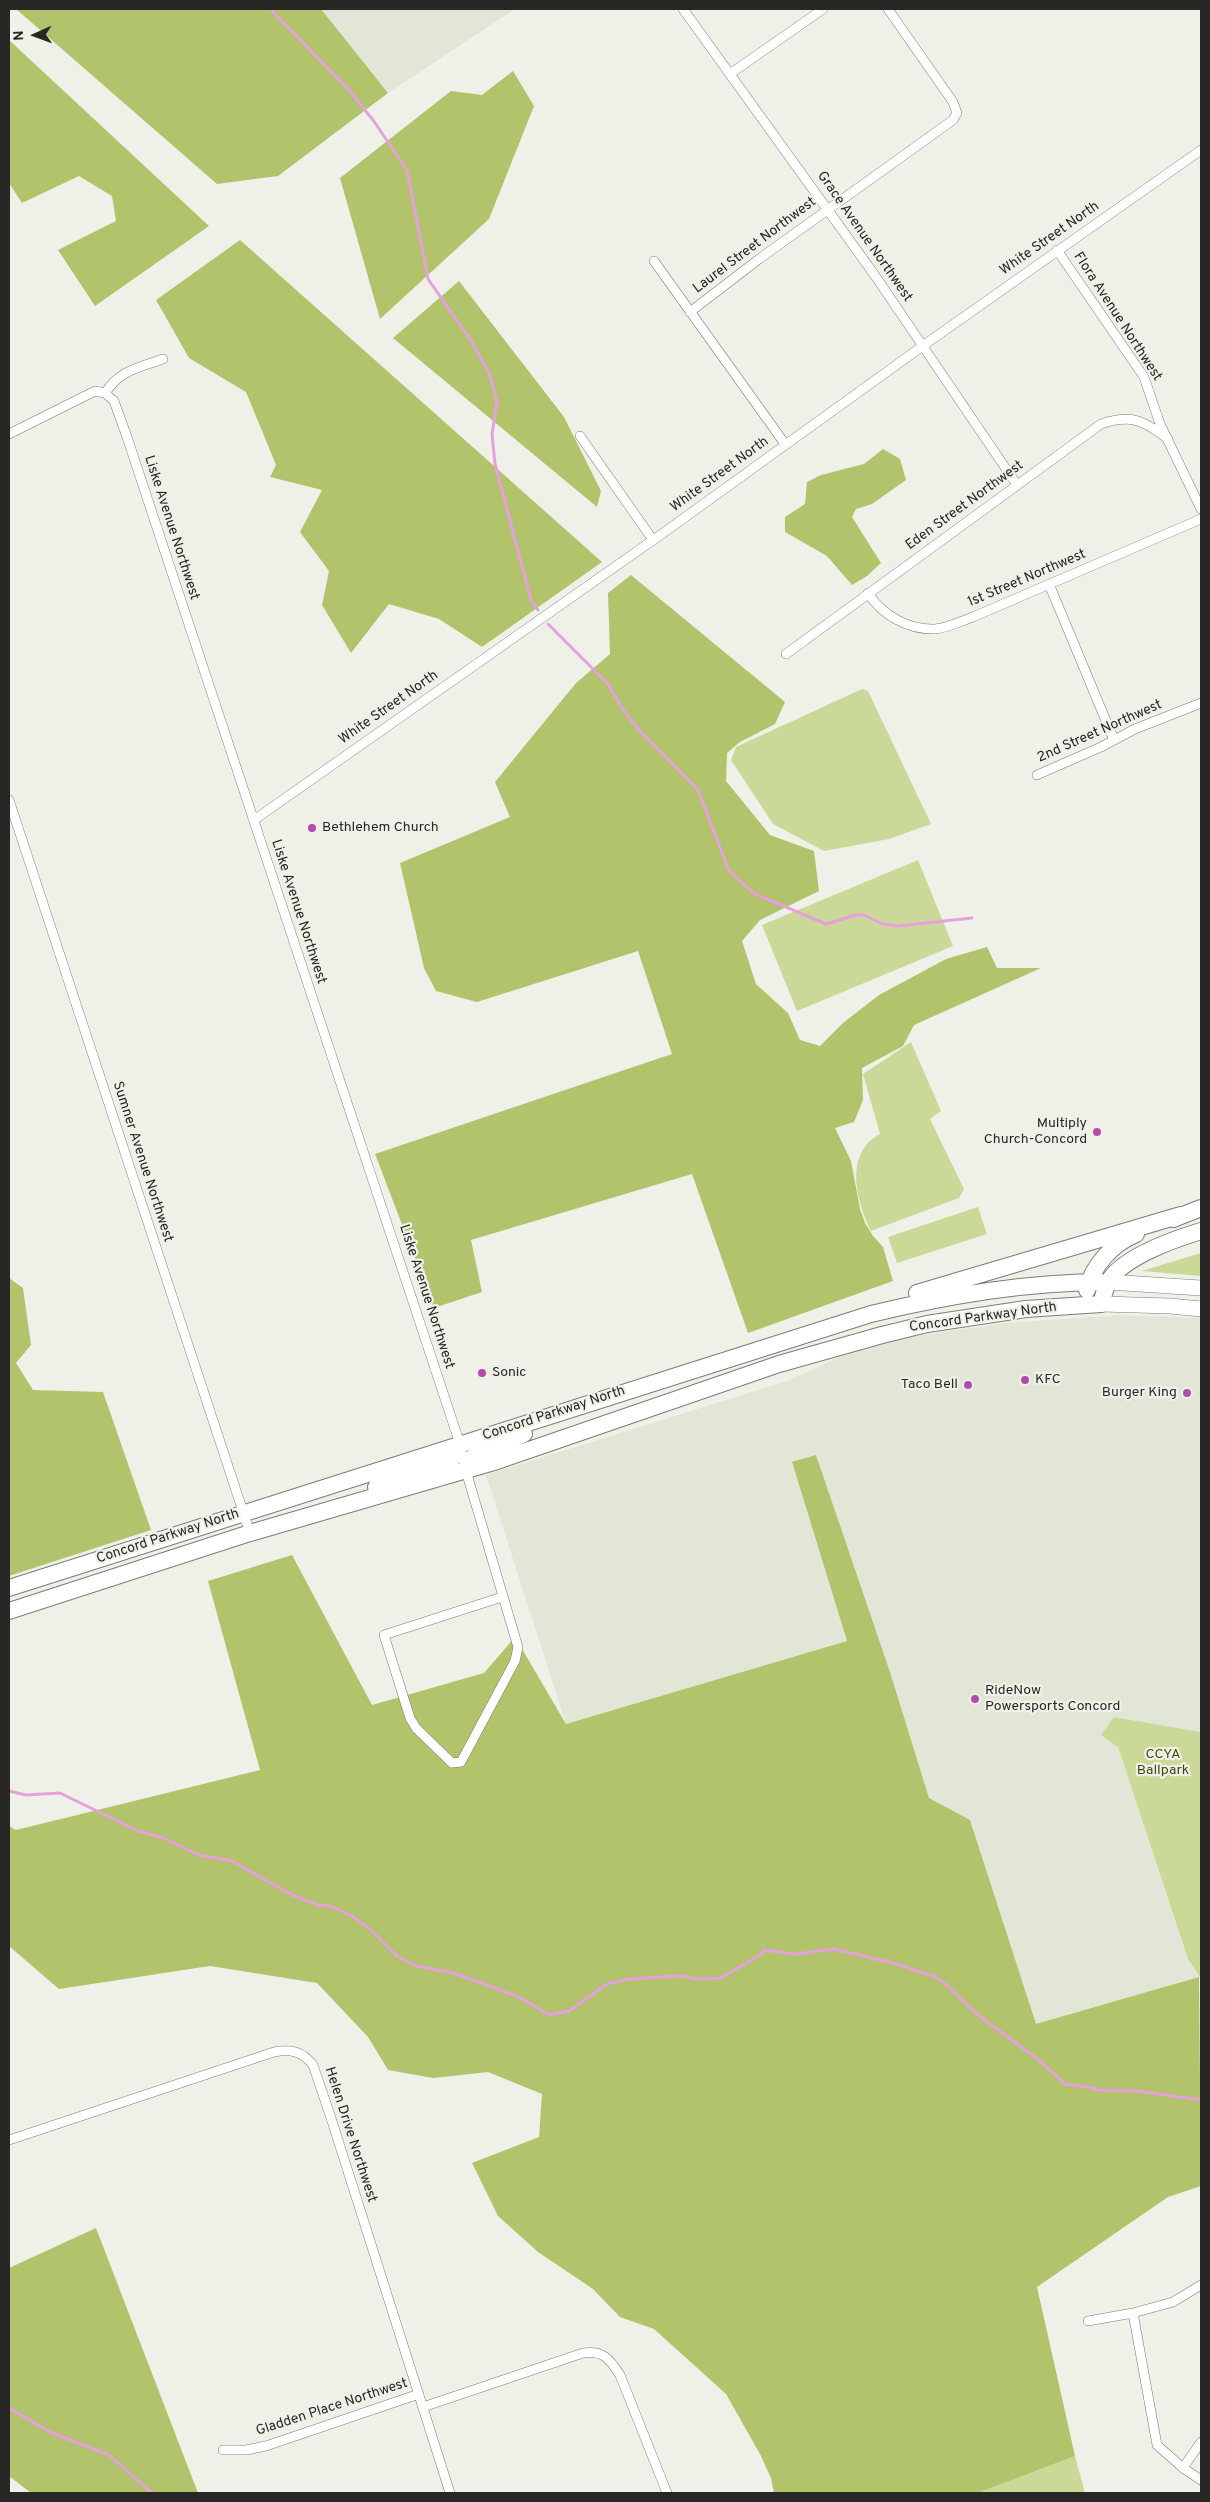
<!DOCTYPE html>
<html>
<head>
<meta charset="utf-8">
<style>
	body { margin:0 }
	#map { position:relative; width:1210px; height:2502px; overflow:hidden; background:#eff1e9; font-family:Overpass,sans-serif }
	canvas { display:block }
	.frame { position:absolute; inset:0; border:10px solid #272825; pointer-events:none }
	.north { position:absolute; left:10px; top:10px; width:50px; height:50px; -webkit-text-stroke:4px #eff1e9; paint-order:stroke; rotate:268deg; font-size:14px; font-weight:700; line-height:20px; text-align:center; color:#272825 }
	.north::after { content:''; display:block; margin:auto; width:18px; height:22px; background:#272825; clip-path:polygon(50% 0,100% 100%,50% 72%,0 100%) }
</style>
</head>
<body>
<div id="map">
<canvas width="1210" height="2502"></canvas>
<div class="frame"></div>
<div class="north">N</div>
</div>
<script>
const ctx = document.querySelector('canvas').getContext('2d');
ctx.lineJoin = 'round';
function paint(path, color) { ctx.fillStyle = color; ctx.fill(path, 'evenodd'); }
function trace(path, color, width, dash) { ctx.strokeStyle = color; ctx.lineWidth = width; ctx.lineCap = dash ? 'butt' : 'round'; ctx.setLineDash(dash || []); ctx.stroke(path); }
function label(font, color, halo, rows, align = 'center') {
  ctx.font = font + ' Overpass,sans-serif'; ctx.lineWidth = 4.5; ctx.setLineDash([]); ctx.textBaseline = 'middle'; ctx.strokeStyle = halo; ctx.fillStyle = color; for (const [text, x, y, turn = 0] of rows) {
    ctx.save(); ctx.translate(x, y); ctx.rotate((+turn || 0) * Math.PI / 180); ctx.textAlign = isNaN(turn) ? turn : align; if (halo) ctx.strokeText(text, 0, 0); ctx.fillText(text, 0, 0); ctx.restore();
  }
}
const built = new Path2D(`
	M321 9H515L388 93Z
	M1121 1315 1201 1318V1732L1114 1717 1118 1747 1188 1959 1199 1977 1036 2025 970 1820 929 1798 890 1672 816 1455 792 1463 847 1641 566 1724 486 1475 790 1380 848 1353 910 1337 1005 1323Z`);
const green = new Path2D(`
	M862 689 868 691 931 824 889 839 824 851 773 824 731 760 736 747Z
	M918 860 953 946 797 1011 762 925Z
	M911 1042 941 1111 930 1119 964 1189 959 1198 871 1231C856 1200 844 1153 880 1134L863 1074Z
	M978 1207 987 1234 897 1263 888 1237Z
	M1201 1253V1276L1142 1271Z
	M1114 1717 1201 1732V1979L1188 1959 1118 1747 1101 1735Z
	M1075 2456 1085 2493H978Z`);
const forest = new Path2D(`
	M16 9H321L388 93 278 176 217 184Z
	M9 40 209 226 95 306 58 250 116 221 112 196 79 176 22 203 9 183Z
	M513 71 534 106 489 219 380 319 340 178 451 91 482 95Z
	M240 240 602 562 482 647 439 619 389 604 351 653 322 605 329 571 300 532 322 490 270 477 276 465 246 392 189 358 156 300Z
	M459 281 564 417 601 491 597 507 393 338Z
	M883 449 900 459 906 480 872 504 856 509 852 517 881 563 867 576 852 585 827 556 785 532V517L805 504 807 482 821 475 864 464Z
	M631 575 785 702 775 724 740 742 727 753 726 781 770 835 814 851 819 891 760 920 742 941 756 984 788 1013 800 1040 820 1046 843 1023 879 995 946 959 987 947 997 968H1041L914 1025 903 1046 862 1068 863 1100 854 1122 835 1128 851 1161 860 1209 865 1223 873 1236 883 1247 893 1281 748 1333 692 1174 471 1240 482 1292 434 1308 375 1154 672 1054 638 951 477 1002 436 991 424 968 400 863 510 817 495 782 576 683 610 654 608 593Z
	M9 1278 23 1288 31 1345 16 1363 33 1390 103 1392 151 1530 9 1576Z
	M816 1455 890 1672 929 1798 970 1820 1036 2024 1199 1977 1201 2186 1168 2197 1037 2287 1075 2456 978 2493H774L771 2478 760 2454 726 2394 654 2329 620 2317 593 2289 538 2252 498 2216 472 2163 539 2137 542 2094 488 2072 433 2078 388 2070 368 2037 317 1983 210 1966 59 1989 9 1946V1826L16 1830 260 1770 208 1581 292 1555 372 1705 484 1673 515 1637 566 1724 847 1641 792 1462Z
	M96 2228 198 2493H31L9 2476V2268Z`);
const stream = new Path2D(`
	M270 9 349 90 373 120 407 170 428 279 472 342 490 375 497 402 492 434 495 464 531 600 538 610
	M548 624 608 684 621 707 638 729 698 790 729 871 755 894 826 924 856 915H864L883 924 898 926 972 918
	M9 1791 26 1795 60 1793 138 1831 161 1837 199 1855 232 1861 292 1895 321 1906 328 1905 352 1916 371 1930 398 1957 417 1966 454 1973 519 1997 549 2015 569 2011 607 1984 630 1979 679 1976 698 1979 721 1978 763 1953V1950L796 1954 834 1949 897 1964 936 1977 943 1982 978 2015 1039 2060 1065 2084 1095 2088 1094 2090 1137 2091 1201 2100
	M9 2408 50 2432 109 2455 152 2493`);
const street = new Path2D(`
	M683 9 876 277 1017 485
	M730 74 823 9
	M1057 250 1144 377 1160 424 1201 509
	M654 261 785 444
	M690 312 759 259 953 120 957 113 953 102 888 9
	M105 393 114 401 127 437 460 1444
	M105 393C120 370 138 368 163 359
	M9 434 95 391 105 393
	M580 436 653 540
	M1049 584 1114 740
	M868 593C882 615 908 630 935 629 948 628 961 621 973 617L1201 519
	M786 654 1101 424C1131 414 1143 420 1168 439
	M1037 775 1101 747 1135 729 1201 703
	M9 800 250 1533
	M254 820 666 531 924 345 1201 150
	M466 1471 518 1647 515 1661 461 1762 452 1763 416 1728 410 1718 384 1635 502 1597
	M9 2140 274 2052C291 2049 302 2051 313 2065L332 2121 450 2493
	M1133 2313 1157 2445 1183 2468 1201 2480
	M1088 2321 1133 2313 1173 2302 1201 2285
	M423 2407 583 2353C603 2350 610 2359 620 2375L667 2493
	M223 2450H246L266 2446 419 2394
	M1183 2468 1201 2442`);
const primary = new Path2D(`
	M1108 1282 1201 1288
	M1101 1304 1170 1306 1201 1309`);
const highway = new Path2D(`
	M1173 1219 1201 1208
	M1087 1290C1092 1266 1113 1243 1136 1234
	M917 1293 1181 1215
	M466 1471 469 1459 524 1434
	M376 1487 382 1483 445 1461 454 1457 460 1444
	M9 1588 871 1314C950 1295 1027 1282 1108 1282
	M9 1611 250 1533 497 1461 779 1364 882 1335 927 1324 1026 1309 1101 1304C1103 1297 1105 1288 1109 1281 1123 1257 1175 1239 1201 1231`);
const markers = [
	[312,828,5,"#b44aac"],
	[1097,1132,5,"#b44aac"],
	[482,1373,5,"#b44aac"],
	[1025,1380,5,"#b44aac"],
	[968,1385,5,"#b44aac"],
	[1187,1393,5,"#b44aac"],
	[975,1699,5,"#b44aac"]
];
const streetNames = [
	["Grace Avenue Northwest",864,237,55],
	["White Street North",1050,239,-35],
	["Laurel Street Northwest",755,246,-37],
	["Flora Avenue Northwest",1117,317,57],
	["White Street North",720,475,-36],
	["Eden Street Northwest",965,506,-36],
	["Liske Avenue Northwest",171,528,72],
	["1st Street Northwest",1027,579,-23],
	["White Street North",389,708,-35],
	["2nd Street Northwest",1100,732,-24],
	["Liske Avenue Northwest",298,912,72],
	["Sumner Avenue Northwest",142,1162,72],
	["Liske Avenue Northwest",426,1297,72],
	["Concord Parkway North",983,1318,-8],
	["Concord Parkway North",554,1414,-18],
	["Concord Parkway North",168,1537,-18],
	["Helen Drive Northwest",350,2135,72],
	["Gladden Place Northwest",332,2408,-18]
];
const poiNames = [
	["Bethlehem Church",322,828],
	["Multiply",1087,1124,"right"],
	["Church-Concord",1087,1140,"right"],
	["Sonic",492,1373],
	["KFC",1035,1380],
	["Taco Bell",958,1385,"right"],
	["Burger King",1177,1393,"right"],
	["RideNow",985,1691],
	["Powersports Concord",985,1707]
];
const parkNames = [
	["CCYA",1163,1755],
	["Ballpark",1163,1771]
];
paint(built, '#e2e6d7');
paint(green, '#cad998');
paint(forest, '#b1c36b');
trace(stream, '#e7a0de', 3);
trace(street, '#7b7d76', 10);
trace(primary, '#7b7d76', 16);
trace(highway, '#7b7d76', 18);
trace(street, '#fff', 9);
trace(primary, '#fff', 15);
trace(highway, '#fff', 16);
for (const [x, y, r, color] of markers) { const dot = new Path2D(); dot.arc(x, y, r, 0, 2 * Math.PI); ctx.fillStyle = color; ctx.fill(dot); trace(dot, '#eff1e9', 2); }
label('14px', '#272825', '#eff1e9', streetNames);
label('14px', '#272825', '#eff1e9', poiNames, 'left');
label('14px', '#404a04', '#eff1e9', parkNames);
</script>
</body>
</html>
